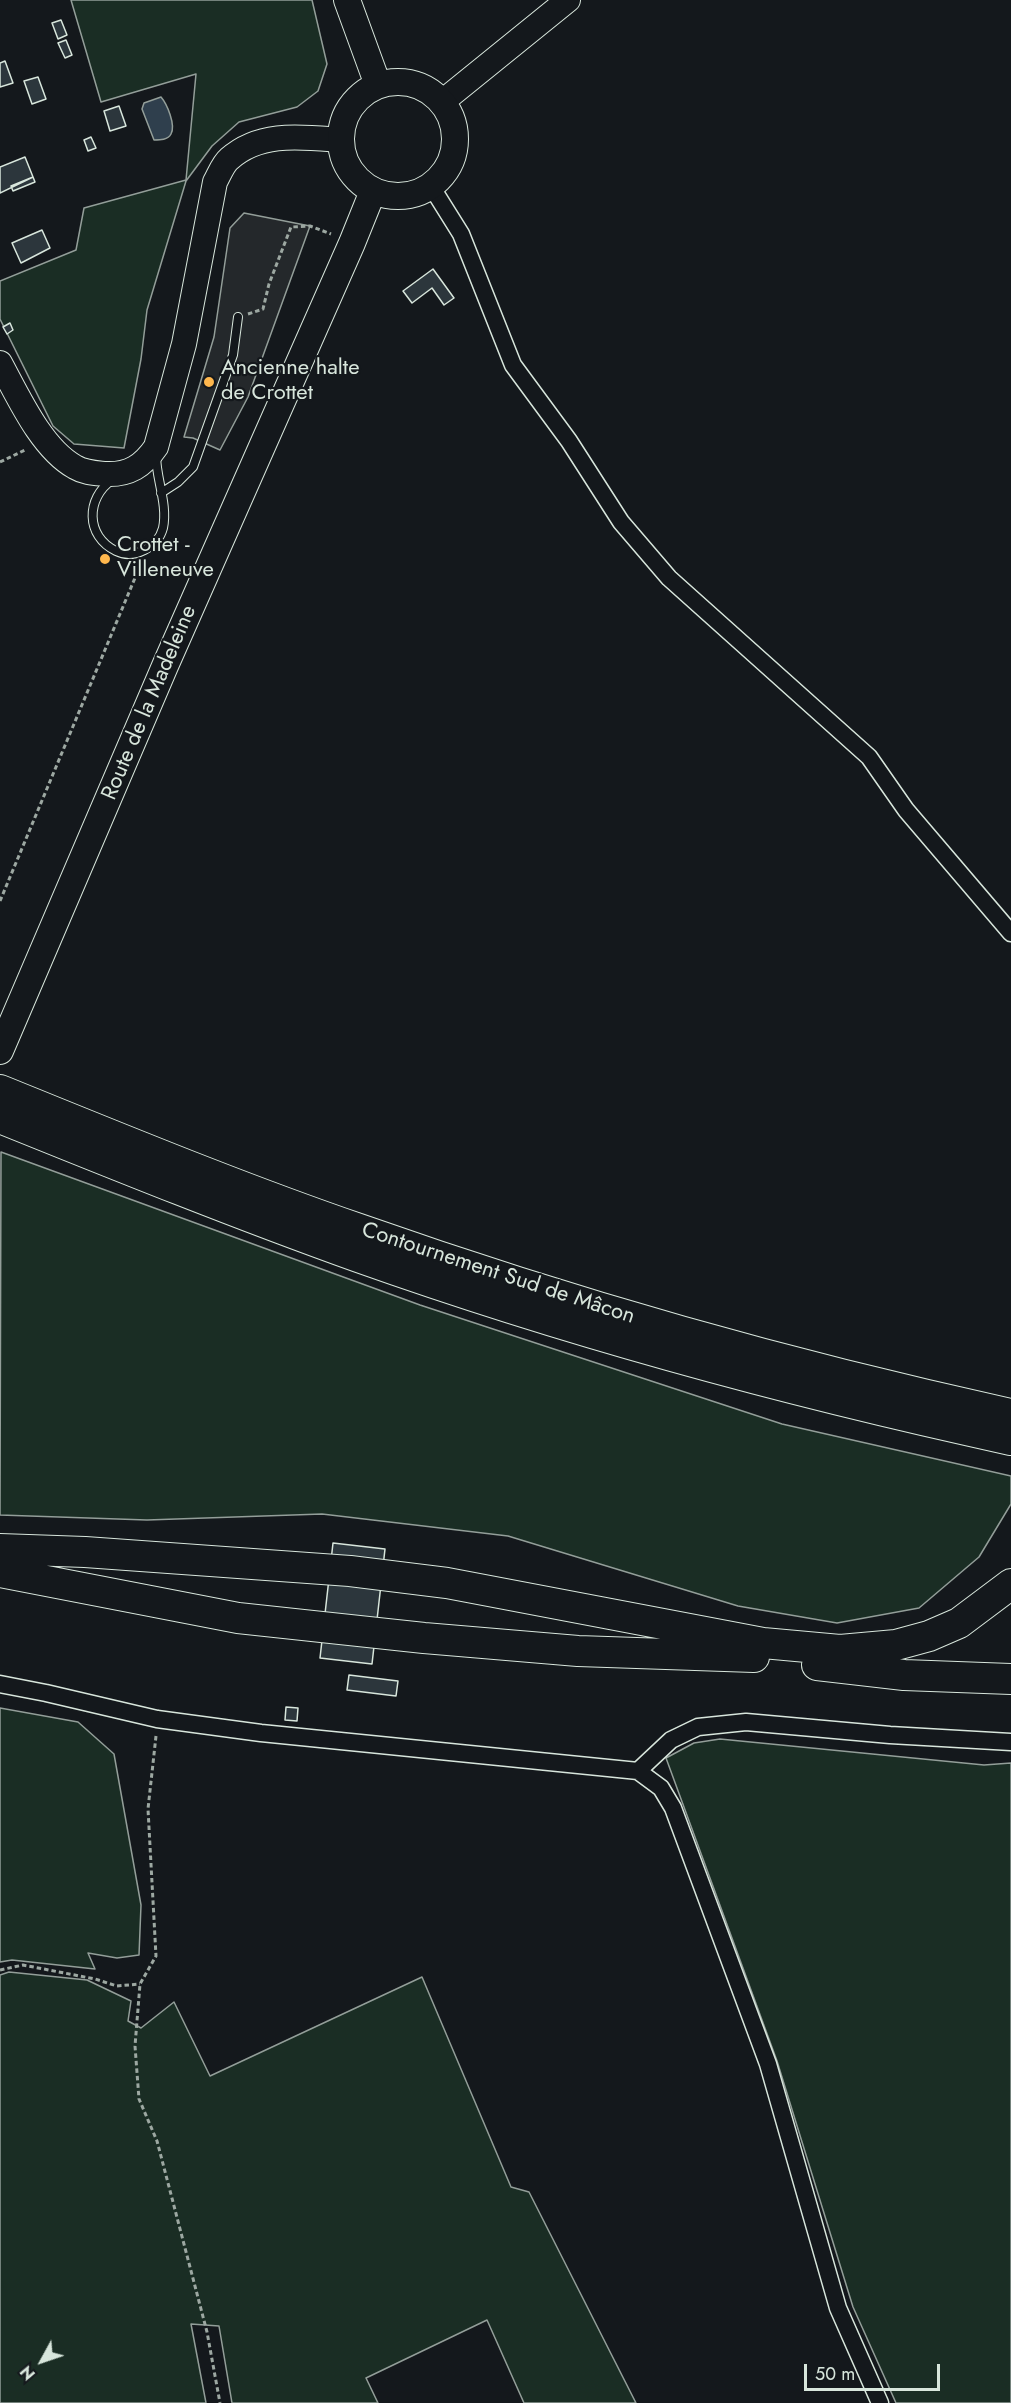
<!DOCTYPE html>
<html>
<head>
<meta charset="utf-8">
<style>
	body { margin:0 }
	#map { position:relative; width:1011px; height:2403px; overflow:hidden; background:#14181c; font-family:Jost,sans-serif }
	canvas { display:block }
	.north { position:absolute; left:12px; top:2331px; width:60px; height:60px; -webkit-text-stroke:4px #14181c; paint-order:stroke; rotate:230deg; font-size:16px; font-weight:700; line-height:24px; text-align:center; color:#d8e6dc }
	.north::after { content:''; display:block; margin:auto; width:21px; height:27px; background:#d8e6dc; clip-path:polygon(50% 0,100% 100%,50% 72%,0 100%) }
	.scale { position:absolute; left:804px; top:2364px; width:136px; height:27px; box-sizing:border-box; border:3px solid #d8e6dc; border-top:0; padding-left:8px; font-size:18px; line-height:21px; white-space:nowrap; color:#d8e6dc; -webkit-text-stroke:4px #14181c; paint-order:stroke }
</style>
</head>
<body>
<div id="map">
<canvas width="1011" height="2403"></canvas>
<div class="north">N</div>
<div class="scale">50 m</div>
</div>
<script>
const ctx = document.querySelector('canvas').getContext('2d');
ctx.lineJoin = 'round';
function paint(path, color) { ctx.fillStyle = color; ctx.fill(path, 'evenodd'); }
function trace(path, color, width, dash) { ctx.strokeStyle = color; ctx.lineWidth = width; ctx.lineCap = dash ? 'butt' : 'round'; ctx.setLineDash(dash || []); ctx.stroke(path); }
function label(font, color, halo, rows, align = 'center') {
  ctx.font = font + ' Jost,sans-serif'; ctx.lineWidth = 4.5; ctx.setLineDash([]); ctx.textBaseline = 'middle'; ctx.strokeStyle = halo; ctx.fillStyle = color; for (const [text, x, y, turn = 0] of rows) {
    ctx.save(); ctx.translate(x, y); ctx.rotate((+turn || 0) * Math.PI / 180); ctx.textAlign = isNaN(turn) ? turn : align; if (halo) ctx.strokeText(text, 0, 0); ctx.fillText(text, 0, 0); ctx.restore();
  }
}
const green = new Path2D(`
	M71 0H312L327 64 318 91 297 107 239 122 212 146 186 181 147 310 141 359 124 448 74 444 53 426 0 319V281L76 250 84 208 186 180 196 74 101 102Z
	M1 1152 420 1305 782 1424 1011 1476V1504L979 1557 919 1608 837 1623 738 1606 508 1536 322 1514 147 1520 0 1515Z
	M0 1708 78 1722 114 1754 141 1905 139 1955 117 1958 88 1953 95 1969 12 1960 0 1962Z
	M720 1739 984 1765 1011 1763V2403H896L853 2307 777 2061 666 1758 694 1743Z
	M9 1972 87 1980 131 2001 128 2021 141 2028 174 2002 210 2076 422 1977 511 2187 529 2192 636 2403H524L487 2320 366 2378 378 2403H232L219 2326 191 2324 206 2403H0V1975Z`);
const parking = new Path2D(`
	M244 213 310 226 248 397 220 450 193 438 184 437 214 337 230 228Z`);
const water = new Path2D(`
	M161 97C167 104 176 125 171 134 168 140 160 140 154 140L142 109 144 103Z`);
const building = new Path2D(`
	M61 20 67 35 58 39 52 23Z
	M66 40 72 55 65 58 58 43Z
	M5 61 13 83 0 87V63Z
	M38 77 46 99 32 104 24 81Z
	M119 106 126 126 110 131 104 111Z
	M91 137 96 148 88 151 84 140Z
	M25 157 33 177 0 193V167Z
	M33 177 35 182 13 191 11 186Z
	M42 230 50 248 21 263 12 243Z
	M433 269 454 298 444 305 432 288 412 303 403 291Z
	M10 323 13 330 7 334 3 327Z
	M333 1543 385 1549 372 1664 320 1658Z
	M349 1675 398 1681 396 1696 347 1690Z
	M286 1707 298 1708 297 1721 285 1720Z`);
const path = new Path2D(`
	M248 314 263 309 269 284 291 227 310 226 331 234
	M0 462 27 449
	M0 901 140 566
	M156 1736 148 1809 156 1956 140 1984 135 2046 139 2099 157 2141 207 2332 220 2403
	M0 1970 23 1965 95 1979 117 1986 140 1984`);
const lane = new Path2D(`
	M112 480C86 498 85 536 116 551 134 560 158 547 163 528 168 504 156 479 156 455
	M161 493 178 482 193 467 233 355 238 317`);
const street = new Path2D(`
	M431 186 461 234 513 365 569 441 621 522 669 578 869 757 906 810 1011 933
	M0 1684 46 1693 157 1719 261 1733 638 1771 661 1788 673 1808 768 2064 838 2308 880 2403
	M638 1771 671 1740 698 1727 746 1722 890 1735 1011 1742`);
const secondary = new Path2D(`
	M442 102 568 0
	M0 363C18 396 41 448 75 467 85 473 95 473 106 474 129 475 143 466 156 447L184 344 215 182C219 175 223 164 229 159 260 131 302 137 340 140`);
const primary = new Path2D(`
	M347 0 378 85
	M341 139a57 57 0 1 1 114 0a57 57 0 1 1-114 0Z
	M0 1051 165 666 352 243 373 191`);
const highway = new Path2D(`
	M0 1090C119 1138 237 1187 359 1229 572 1304 790 1366 1011 1414
	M0 1118C119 1166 238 1214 358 1257 572 1333 790 1392 1011 1440
	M0 1549 85 1552 350 1571 447 1583 763 1643 840 1650 896 1645 929 1636 959 1623 1011 1584
	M0 1572 238 1618 424 1638 578 1651 754 1657
	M817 1665 904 1675 1011 1679`);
const markers = [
	[209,382,6,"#ffb74d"],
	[105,559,6,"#ffb74d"]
];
const poiNames = [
	["Ancienne halte",221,369],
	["de Crottet",221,394],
	["Crottet -",117,546],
	["Villeneuve",117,571]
];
const streetNames = [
	["Route de la Madeleine",150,703,-67],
	["Contournement Sud de Mâcon",498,1274,18]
];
paint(green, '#1a2d24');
trace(green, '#939e99', 1.5);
paint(parking, '#24282b');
trace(parking, '#939e99', 1.5);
paint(water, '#2f3f4d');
trace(water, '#939e99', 1.5);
paint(building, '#2c363c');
trace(building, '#d8e6dc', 1.5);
trace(lane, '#d8e6dc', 10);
trace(street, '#d8e6dc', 19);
trace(secondary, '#d8e6dc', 26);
trace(primary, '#d8e6dc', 28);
trace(highway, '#d8e6dc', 32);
trace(path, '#9da8a2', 3, [4.5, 3]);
trace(lane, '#14181c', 8);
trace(street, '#14181c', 16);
trace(secondary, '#14181c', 24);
trace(primary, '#14181c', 26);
trace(highway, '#14181c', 30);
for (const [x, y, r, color] of markers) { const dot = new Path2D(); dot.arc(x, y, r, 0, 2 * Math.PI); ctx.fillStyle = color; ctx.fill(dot); trace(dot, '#14181c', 2); }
label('22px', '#d8e6dc', '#14181c', poiNames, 'left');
label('22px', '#d8e6dc', '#14181c', streetNames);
</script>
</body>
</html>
